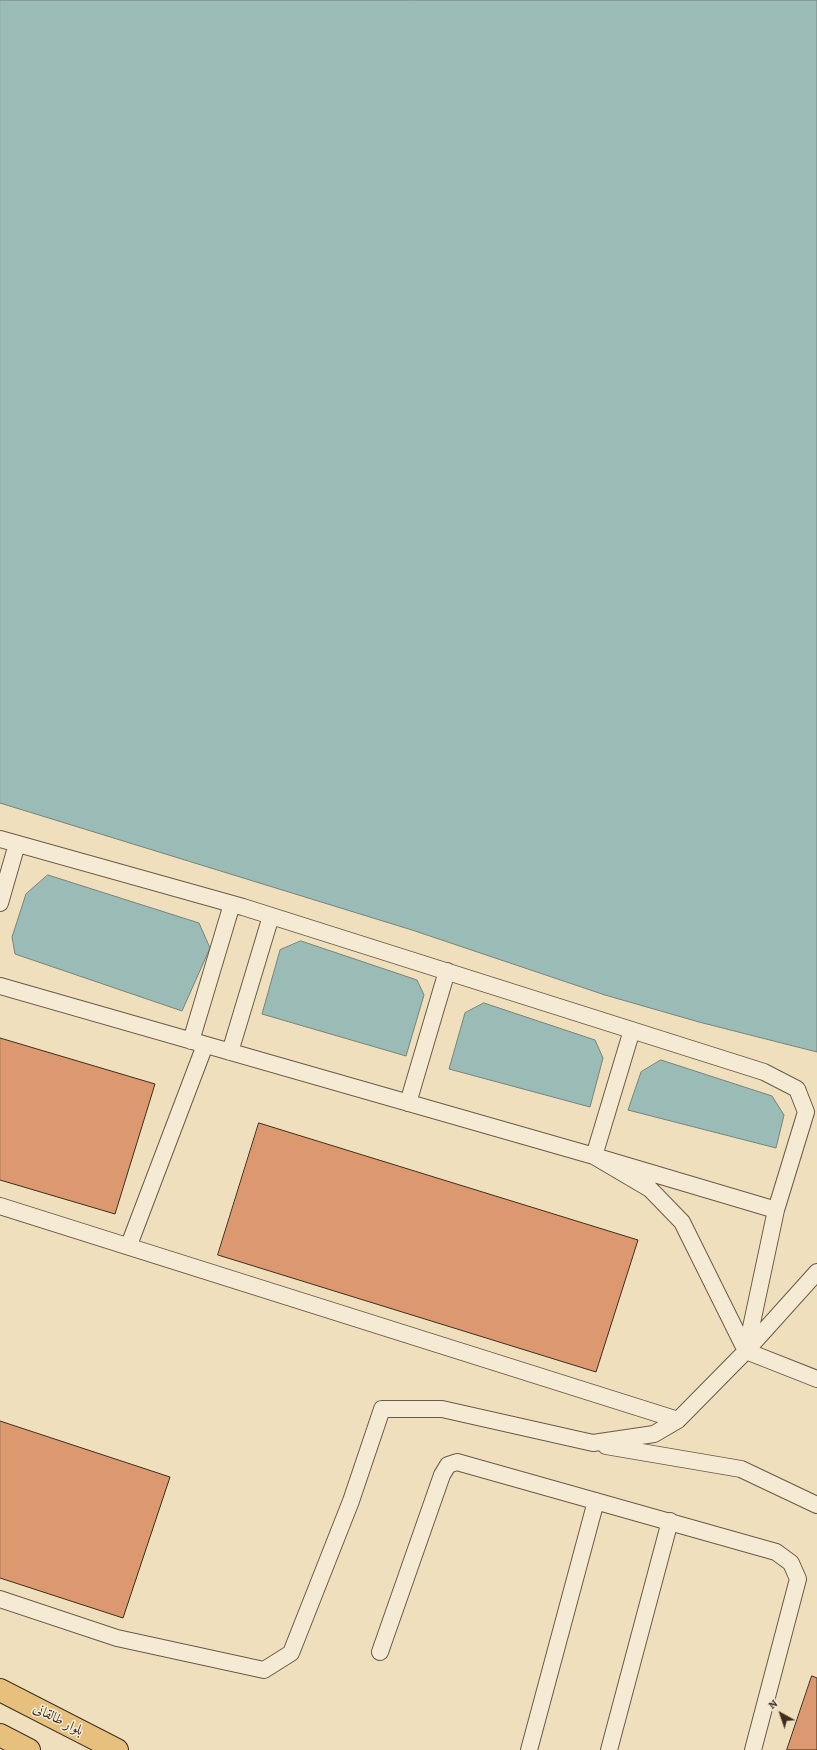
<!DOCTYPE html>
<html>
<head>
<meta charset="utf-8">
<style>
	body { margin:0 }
	#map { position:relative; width:817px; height:1750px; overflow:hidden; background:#f0dfbd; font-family:Alegreya,serif }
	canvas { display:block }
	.north { position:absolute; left:761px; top:1694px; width:40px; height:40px; -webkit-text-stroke:3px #f5ead4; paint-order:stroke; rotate:320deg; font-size:11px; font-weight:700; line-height:16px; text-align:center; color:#3d2f1e }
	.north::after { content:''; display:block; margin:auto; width:14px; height:18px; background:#3d2f1e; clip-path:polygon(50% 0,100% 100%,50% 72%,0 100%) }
</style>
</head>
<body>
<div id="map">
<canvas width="817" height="1750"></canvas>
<div class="north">N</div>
</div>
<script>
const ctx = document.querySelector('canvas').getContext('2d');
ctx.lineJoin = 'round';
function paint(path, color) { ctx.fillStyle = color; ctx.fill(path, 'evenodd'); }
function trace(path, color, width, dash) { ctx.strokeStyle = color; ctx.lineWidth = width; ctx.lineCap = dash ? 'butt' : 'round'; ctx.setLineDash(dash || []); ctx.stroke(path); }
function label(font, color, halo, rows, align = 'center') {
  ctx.font = font + ' Alegreya,Amiri,serif'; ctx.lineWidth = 3; ctx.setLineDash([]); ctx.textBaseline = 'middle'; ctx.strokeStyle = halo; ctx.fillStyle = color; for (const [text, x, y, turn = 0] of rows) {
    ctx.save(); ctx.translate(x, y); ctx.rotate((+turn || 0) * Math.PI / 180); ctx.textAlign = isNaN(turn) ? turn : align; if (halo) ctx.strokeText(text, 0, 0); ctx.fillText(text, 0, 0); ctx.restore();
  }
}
const water = new Path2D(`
	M0 0H817V1052L699 1022 605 995 412 930 0 803Z
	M48 875 199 923 210 948 182 1011 15 954 12 937 26 894Z
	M301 941 417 980 424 995 406 1056 262 1014 280 950Z
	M484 1003 595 1040 603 1058 590 1107 449 1069 465 1013Z
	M661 1060 772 1096 784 1115 776 1148 628 1110 641 1072Z`);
const building = new Path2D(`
	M0 1038 155 1084 115 1214 0 1180Z
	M259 1123 638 1240 596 1372 218 1255Z
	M0 1421 170 1477 123 1618 0 1578Z
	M812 1676 817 1678V1750H787Z`);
const service = new Path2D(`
	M0 839 243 907 764 1072 797 1089 806 1112 776 1210 746 1351
	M0 903 17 844
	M0 986 594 1156 776 1210
	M632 1030 594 1156 650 1189 682 1222 746 1351 817 1379
	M191 1041 232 904
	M230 1052 271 916
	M408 1103 447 971
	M0 1206 678 1420
	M129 1245 205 1045
	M606 1446 741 1469 817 1505
	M0 1599 117 1638 264 1670 291 1653 351 1501 382 1409H442L593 1443 654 1434 678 1420 746 1351 817 1272
	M380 1652 442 1475 448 1465 457 1462 776 1552 791 1563 798 1579 753 1750
	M529 1750 596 1501
	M609 1750 670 1521`);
const primary = new Path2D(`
	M0 1690 117 1750
	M0 1735 29 1750`);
const streetNames = [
	["بلوار طالقانی",58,1720,27]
];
paint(water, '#9bbcb6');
trace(water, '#758479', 1);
paint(building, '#dc986e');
trace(building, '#3d2f1e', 1);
trace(service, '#6a5b46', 18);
trace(primary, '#3d2f1e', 24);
trace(service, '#f5ead4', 16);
trace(primary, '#e8c07e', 22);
label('14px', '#3d2f1e', '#f5ead4', streetNames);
</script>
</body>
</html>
